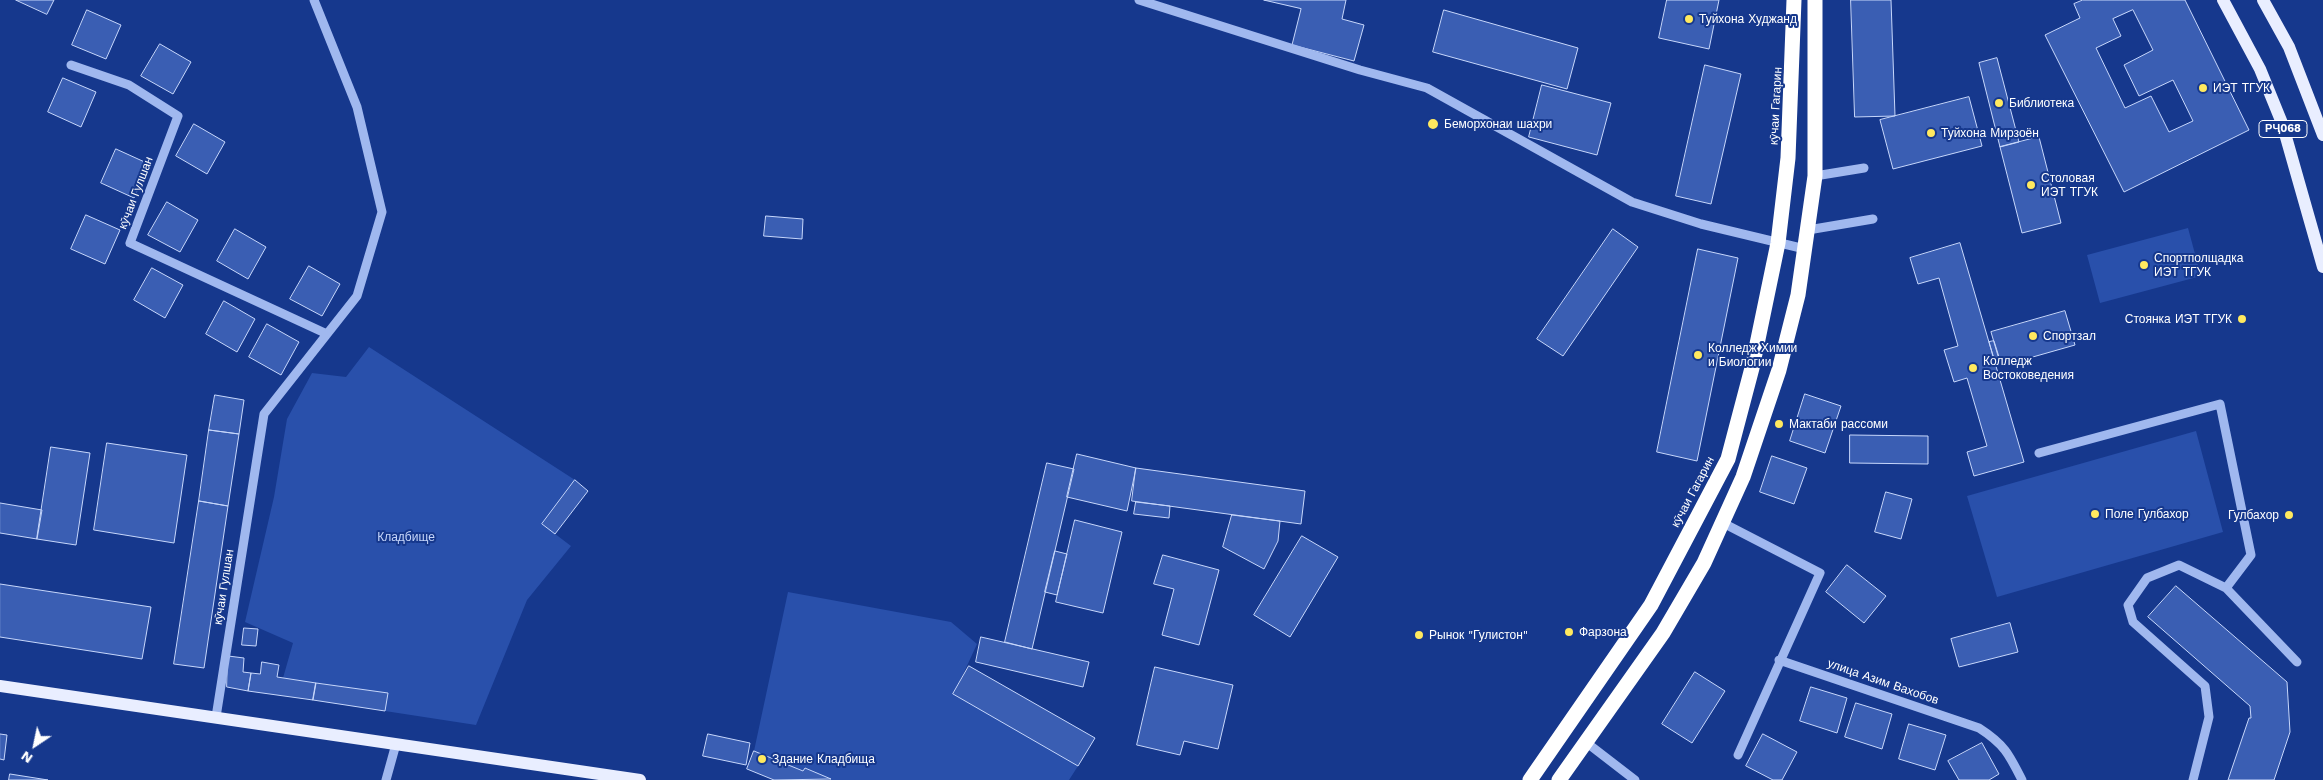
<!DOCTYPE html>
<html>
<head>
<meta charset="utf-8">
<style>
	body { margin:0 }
	#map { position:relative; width:2323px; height:780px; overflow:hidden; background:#16388d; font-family:"Work Sans",sans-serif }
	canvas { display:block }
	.north { position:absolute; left:10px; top:720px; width:50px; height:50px; -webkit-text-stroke:4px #16388d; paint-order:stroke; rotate:214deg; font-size:14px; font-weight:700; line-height:20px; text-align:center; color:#fff }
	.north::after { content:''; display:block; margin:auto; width:18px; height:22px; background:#fff; clip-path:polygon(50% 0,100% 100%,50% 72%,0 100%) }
</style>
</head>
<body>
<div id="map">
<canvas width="2323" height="780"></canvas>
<div class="north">N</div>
</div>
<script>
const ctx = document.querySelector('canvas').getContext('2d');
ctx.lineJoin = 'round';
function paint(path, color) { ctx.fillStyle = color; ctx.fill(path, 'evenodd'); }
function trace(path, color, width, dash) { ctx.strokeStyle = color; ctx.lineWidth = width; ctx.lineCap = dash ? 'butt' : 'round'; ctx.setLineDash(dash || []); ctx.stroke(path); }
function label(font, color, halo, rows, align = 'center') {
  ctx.font = font + ' "Work Sans",sans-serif'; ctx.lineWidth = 4; ctx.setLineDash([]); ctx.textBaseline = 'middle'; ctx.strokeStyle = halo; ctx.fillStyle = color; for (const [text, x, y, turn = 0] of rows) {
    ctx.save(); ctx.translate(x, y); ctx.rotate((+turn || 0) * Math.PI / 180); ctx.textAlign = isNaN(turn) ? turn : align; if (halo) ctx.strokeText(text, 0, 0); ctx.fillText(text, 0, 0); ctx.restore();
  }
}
const green = new Path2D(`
	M2188 228 2201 276 2100 303 2087 255Z
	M369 347 575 480 542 524 571 546 527 600 476 725 385 711 387 693 283 678 293 643 245 622 274 497 287 419 312 373 346 377Z
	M2196 431 2223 532 1997 597 1967 496Z
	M788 592 951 622 977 644 954 694 1078 766 1069 780H831L805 768 803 771 754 751Z`);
const building = new Path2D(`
	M16 0H54L47 14Z
	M1264 0H1346L1342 19 1364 25 1354 61 1292 45 1301 9Z
	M1667 0H1719L1709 49 1659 38Z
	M1851 0H1891L1895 116 1855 117Z
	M2083 0H2185L2249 130 2124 192 2045 35 2080 18 2074 4ZM2133 10 2153 50 2124 65 2139 96 2173 80 2193 121 2169 132 2151 96 2125 108 2096 48 2121 36 2113 19Z
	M87 10 121 25 106 59 72 45Z
	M1444 10 1578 48 1567 89 1433 52Z
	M160 44 191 62 173 94 141 76Z
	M1997 58 2019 142 2000 147 1979 63Z
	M1705 65 1741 74 1711 204 1676 196Z
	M63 78 96 92 81 127 48 112Z
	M1542 85 1611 103 1597 155 1529 137Z
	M1969 97 1982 146 1893 169 1880 120Z
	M194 124 225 142 207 174 176 156Z
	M2039 137 2061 223 2022 233 2000 147Z
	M116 149 149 164 134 198 101 183Z
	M167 202 198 220 180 252 148 235Z
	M86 215 120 230 105 264 71 249Z
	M766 216 803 219 802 239 764 236Z
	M235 229 266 247 248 279 217 261Z
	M1613 229 1638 247 1563 356 1537 339Z
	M1960 243 2024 462 1974 476 1967 452 1987 446 1967 378 1954 382 1944 350 1958 346 1939 278 1918 284 1910 258Z
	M1698 249 1738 258 1697 461 1657 452Z
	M309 266 340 284 322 316 290 299Z
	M152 268 183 285 165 318 134 300Z
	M224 301 255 319 237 352 206 334Z
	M2065 311 2075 345 2001 366 1991 332Z
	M267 324 299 342 281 375 249 357Z
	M1994 341 1999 357 1994 359 1989 342Z
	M1805 394 1841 406 1825 453 1790 441Z
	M215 395 244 400 239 434 209 430Z
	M209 430 239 434 228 506 199 501Z
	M1850 435 1928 436V464L1850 463Z
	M107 443 187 455 174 543 94 530Z
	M51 447 90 453 76 545 37 539Z
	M1077 454 1136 468 1127 511 1067 497Z
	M1772 456 1807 468 1794 504 1760 492Z
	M1047 463 1074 469 1032 649 1005 642Z
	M1136 468 1305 491 1301 524 1132 501Z
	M575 480 588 491 555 534 542 524Z
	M1886 492 1912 499 1901 539 1875 532Z
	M199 501 228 506 204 668 174 664Z
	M1136 502 1170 506 1169 518 1134 514Z
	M0 503 42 510 37 539 0 533Z
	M1232 515 1280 521 1278 541 1264 569 1223 547Z
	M1075 520 1122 532 1103 613 1056 602Z
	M1302 536 1338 557 1290 637 1254 615Z
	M1055 551 1067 554 1057 595 1045 592Z
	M1163 555 1219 570 1199 645 1162 635 1174 589 1154 584Z
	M1847 565 1886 596 1864 623 1826 592Z
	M0 584 151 607 142 659 0 637Z
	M2176 586 2287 682 2290 732 2274 780H2228L2249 718H2251L2250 706 2148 617Z
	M2010 623 2018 652 1959 667 1951 639Z
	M244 628 258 629 256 646 242 645Z
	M981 637 1089 662 1083 687 976 662Z
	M228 656 244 658 243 672 251 673 248 691 227 687Z
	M262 662 279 665 277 677 316 683 313 700 248 691 251 673 260 674Z
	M969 666 1095 738 1078 766 953 694Z
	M1155 667 1233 685 1218 749 1184 741 1180 755 1137 745Z
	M1695 672 1725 691 1692 743 1662 724Z
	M316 683 388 693 385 711 313 700Z
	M1811 687 1847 698 1837 733 1800 721Z
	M1856 703 1892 714 1882 749 1845 737Z
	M1909 724 1946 735 1935 770 1899 759Z
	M0 734 7 735 4 760 0 759Z
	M708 734 750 743 746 765 703 756Z
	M1763 734 1797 752 1782 780H1773L1746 766Z
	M1982 743 1999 774 1989 780H1959L1948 761Z
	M754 751 803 771 805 768 831 779 774 780 747 769Z
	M10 774 48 780H9Z`);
const minor = new Path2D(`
	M1139 0 1360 70 1427 88 1632 202 1701 224 1805 249
	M71 65 129 85 178 116 130 243 327 334
	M1815 176 1864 168
	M1808 230 1873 219
	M2039 453 2220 404 2251 555 2226 588
	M1723 523 1820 573 1738 755
	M1779 660 1979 728C2004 744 2009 754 2022 780
	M216 717 264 414 357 296 382 212 357 107 314 0
	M1587 743 1635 780
	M386 780 396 744
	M2193 780 2209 717 2205 686 2133 622 2128 605 2147 578 2179 565 2226 588 2297 662`);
const major = new Path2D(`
	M2223 0 2260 69 2282 123 2323 267
	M2263 0 2289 47 2323 135
	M0 686 640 780`);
const highway = new Path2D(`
	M1530 780 1651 605 1728 459 1752 368 1778 243 1788 158 1794 0
	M1559 780 1663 633 1704 563 1743 477 1779 370 1798 295 1815 176V0`);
const markers = [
	[1689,19,5,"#ffe95f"],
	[2203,88,5,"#ffe95f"],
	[1999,103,5,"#ffe95f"],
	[1433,124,6,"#ffe95f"],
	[1931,133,5,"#ffe95f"],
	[2031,185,5,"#ffe95f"],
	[2144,265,5,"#ffe95f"],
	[2242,319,5,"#ffe95f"],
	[2033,336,5,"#ffe95f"],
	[1698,355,5,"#ffe95f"],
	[1973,368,5,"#ffe95f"],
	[1779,424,5,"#ffe95f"],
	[2095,514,5,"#ffe95f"],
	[2289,515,5,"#ffe95f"],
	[1569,632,5,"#ffe95f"],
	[1419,635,5,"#ffe95f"],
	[762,759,5,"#ffe95f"]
];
const shields = [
	[2283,129,48]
];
const shieldNames = [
	["РҶ068",2283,129]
];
const poiNames = [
	["Туйхона Худжанд",1699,19],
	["ИЭТ ТГУК",2213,88],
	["Библиотека",2009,103],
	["Беморхонаи шахри",1444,124],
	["Туйхона Мирзоён",1941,133],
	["Столовая",2041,178],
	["ИЭТ ТГУК",2041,192],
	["Спортполщадка",2154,258],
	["ИЭТ ТГУК",2154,272],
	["Стоянка ИЭТ ТГУК",2232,319,"right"],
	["Спортзал",2043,336],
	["Колледж Химии",1708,348],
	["и Биологии",1708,362],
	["Колледж",1983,361],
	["Востоковедения",1983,375],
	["Мактаби рассоми",1789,424],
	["Поле Гулбахор",2105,514],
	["Гулбахор",2279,515,"right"],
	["Фарзона",1579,632],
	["Рынок \"Гулистон\"",1429,635],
	["Здание Кладбища",772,759]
];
const streetNames = [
	["кӯчаи Гагарин",1776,106,-87],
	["кӯчаи Гулшан",136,193,-69],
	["кӯчаи Гагарин",1693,492,-62],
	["кӯчаи Гулшан",224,587,-81],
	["улица Азим Вахобов",1883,682,19]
];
const parkNames = [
	["Кладбище",406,537]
];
paint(green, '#2950ab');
paint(building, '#3a5eb3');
trace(building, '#c7d7fb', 1);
trace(minor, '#a0b8ef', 9);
trace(major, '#e9eeff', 12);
trace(highway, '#fff', 15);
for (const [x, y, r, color] of markers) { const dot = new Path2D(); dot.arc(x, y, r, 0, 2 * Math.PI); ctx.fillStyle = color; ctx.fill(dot); trace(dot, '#16388d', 2); }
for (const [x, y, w] of shields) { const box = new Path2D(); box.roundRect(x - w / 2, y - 8.5, w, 17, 4); ctx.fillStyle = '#16388d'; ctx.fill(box); trace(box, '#fff', 1); }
label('bold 11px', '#fff', null, shieldNames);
label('12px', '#fff', '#16388d', poiNames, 'left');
label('12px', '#fff', '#16388d', streetNames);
label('12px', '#c7d7fb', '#16388d', parkNames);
</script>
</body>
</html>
